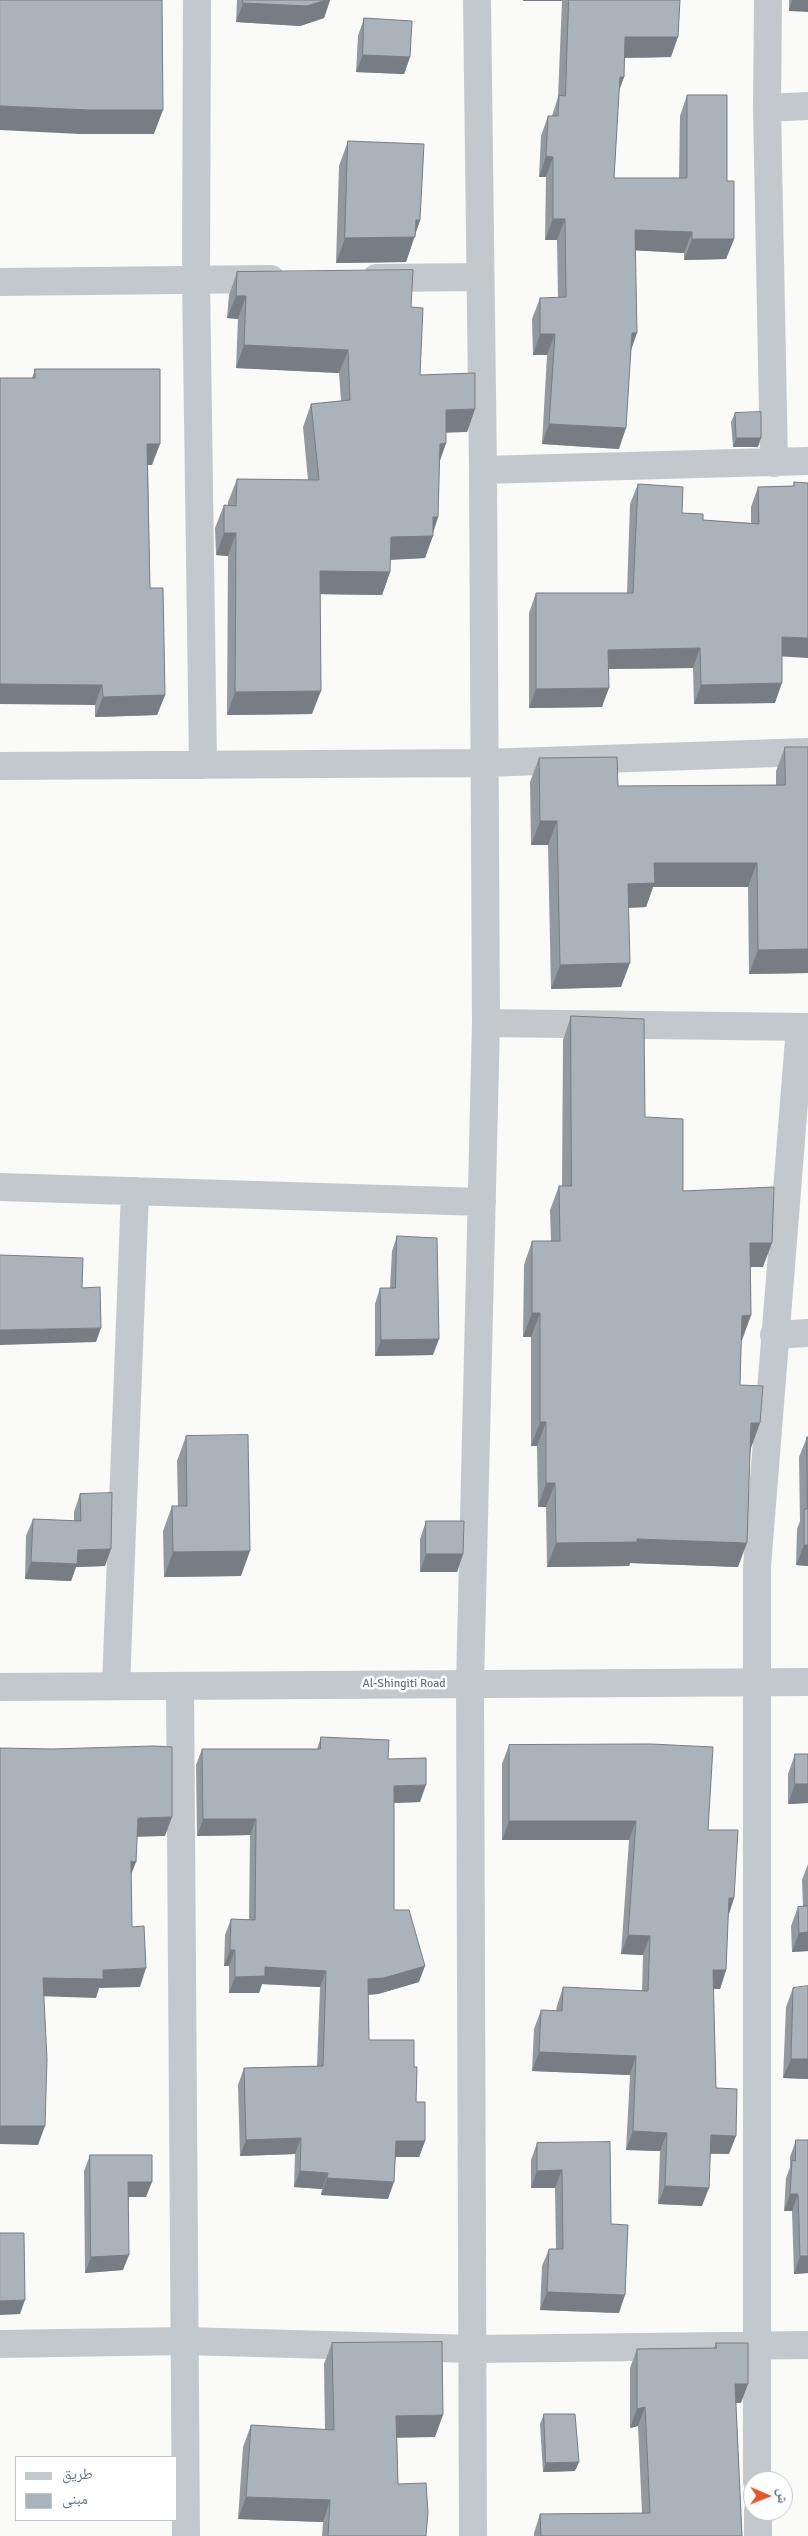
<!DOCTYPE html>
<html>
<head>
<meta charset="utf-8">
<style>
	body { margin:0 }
	#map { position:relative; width:808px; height:2536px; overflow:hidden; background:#fafaf8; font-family:Signika,"Noto Naskh Arabic",sans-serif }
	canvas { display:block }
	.legend { position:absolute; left:15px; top:2456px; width:162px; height:65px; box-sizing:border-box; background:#fff; border:1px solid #c1c8cd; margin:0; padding:6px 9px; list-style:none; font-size:15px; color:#657683 }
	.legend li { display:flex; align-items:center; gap:10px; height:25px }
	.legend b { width:25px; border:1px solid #c1c8cd }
	.north { position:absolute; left:743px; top:2471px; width:50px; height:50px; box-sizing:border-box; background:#fff; border:1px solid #c1c8cd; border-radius:50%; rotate:91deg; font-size:14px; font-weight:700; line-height:20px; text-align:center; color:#657683 }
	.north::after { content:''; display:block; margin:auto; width:18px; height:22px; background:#e4572e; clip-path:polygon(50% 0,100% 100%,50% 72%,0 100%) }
</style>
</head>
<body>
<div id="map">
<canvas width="808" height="2536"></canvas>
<ul class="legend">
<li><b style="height:6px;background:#c3c8cc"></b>طريق</li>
<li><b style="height:14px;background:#aab3b9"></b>مبنى</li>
</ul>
<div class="north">ش</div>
</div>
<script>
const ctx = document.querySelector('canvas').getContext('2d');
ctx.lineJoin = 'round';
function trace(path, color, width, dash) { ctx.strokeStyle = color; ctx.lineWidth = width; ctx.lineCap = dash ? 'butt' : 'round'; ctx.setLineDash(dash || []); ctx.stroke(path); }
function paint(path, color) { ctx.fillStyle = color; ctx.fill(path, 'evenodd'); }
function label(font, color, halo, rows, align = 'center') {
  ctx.font = font + ' Signika,sans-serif'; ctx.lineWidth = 5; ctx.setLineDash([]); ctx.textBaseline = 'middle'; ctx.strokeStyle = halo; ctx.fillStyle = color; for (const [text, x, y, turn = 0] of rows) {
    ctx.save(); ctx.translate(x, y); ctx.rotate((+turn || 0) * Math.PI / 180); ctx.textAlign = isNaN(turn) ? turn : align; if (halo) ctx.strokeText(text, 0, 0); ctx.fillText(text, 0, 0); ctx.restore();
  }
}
const minor = new Path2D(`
	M197 0 196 279 203 765
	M768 0 767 108 774 463
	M767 108 808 106
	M376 278 480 277
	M0 282 271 279
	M483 470 808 461
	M0 766 484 763 808 752
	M486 1023 808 1027
	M0 1187 482 1202
	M774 1335 808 1333
	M116 1686 135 1191
	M180 1686 186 2536
	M0 2344 184 2341 473 2349 808 2345
	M757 2481V1567L800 1027
	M758 2511V2536
	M473 2536 470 1684 486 1023 483 470 477 0`);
const tertiary = new Path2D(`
	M0 1687 808 1682`);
const wall = new Path2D(`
	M237 0H330L324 18 300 26 236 22Z
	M523 0H680L671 57 624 58V77L619 91 614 178H679L680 116 687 95 727 181 734 239 726 259 684 260V253L635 250 631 349 619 449 542 444 547 355H533L532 319 540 298H558L557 240H545L546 177H539L541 136 548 116H552L558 97 562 1H523Z
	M789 0H808L789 11Z
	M364 18 410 57 404 74 356 72 358 36Z
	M348 141 420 220 406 262 336 263 339 166Z
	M237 272 411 307 420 375 475 409 467 432H446V443L439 463 438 517 425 558 390 560V572L382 595 320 594 312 714 227 715 228 556 216 555 215 528 224 505H228V502L237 479 308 480 303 427 311 404 341 401 339 373 236 368 238 319 227 318 229 295Z
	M35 369 152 465H148L150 588 165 695 157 715 95 717V705L32 378Z
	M735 413 758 447H733L731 422Z
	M794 482 782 657 775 703 694 704 693 668 609 669 602 707 529 708V613L536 593H627L630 504 638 484 682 513 703 520 751 523V507L758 487 793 486Z
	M785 747 808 973 749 974 748 887H653L646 907 628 908 621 987 551 989 548 845H531L530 782 539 758 618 786 776 785V771Z
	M571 1016 645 1117 683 1191 763 1267H750L751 1315 742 1340H741L740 1385 751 1448 738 1567 630 1563 629 1566 547 1567 546 1507H538L537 1446H531V1337H523L524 1265 532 1241H551L550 1210 559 1186H562L563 1040Z
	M397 1236 433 1355 375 1356V1304L380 1288H390L392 1251Z
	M186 1436 241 1576 164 1577 163 1531 172 1506H178L177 1461Z
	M807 1437 808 1566 796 1565 797 1529 800 1521 799 1457Z
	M80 1494 105 1566 76 1567 71 1581 25 1579 26 1536 33 1519 74 1521V1512Z
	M426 1521 463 1554 457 1572H420V1539Z
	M321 1737 388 1759 420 1802 394 1803V1910L419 1982 378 1994 368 1995 369 2040 414 2067 416 2102 425 2141 419 2157H396L388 2199 321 2195 322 2189 294 2187 295 2154 240 2156 238 2085 244 2068 317 2066 320 1987 262 1984 259 1993H229V1966H224L225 1935 231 1919 249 1920 250 1835 197 1836 196 1765 202 1749H317Z
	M509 1745 708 1830 734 1898 728 1916 726 1970 720 1989H713L716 2088 729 2154H710L702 2206 658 2204 660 2151 626 2150 630 2075 532 2071 534 2029 541 2010 556 2011 557 2006 563 1987 642 1991 643 1955 621 1954 629 1840H502V1764Z
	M795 1754H808V1803L788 1804V1774Z
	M808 1864V1951L792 1952 791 1926 798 1907 803 1906 802 1880Z
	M793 1988 808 2079 783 2078 786 2007Z
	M796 2140H808V2273L794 2274 792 2211H784L786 2178 790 2167V2157Z
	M537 2143 611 2224 619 2313 540 2310 542 2266 549 2249H556L555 2188H531V2160Z
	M90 2155 146 2197H129L123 2270 85 2273 84 2171Z
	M332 2343 435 2437H397L398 2484 426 2536H322L323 2522 238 2519 243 2447 251 2425 325 2430 324 2364Z
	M716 2343 741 2403H736L742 2536H534V2533L540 2514 642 2513 638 2426 630 2428V2368L637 2349 714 2348Z
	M544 2414 575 2471 543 2472 540 2424Z`);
const shadedWall = new Path2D(`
	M330 0 324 18 300 26 236 22 243 3Z
	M524 0H562V1H523Z
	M792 0H808V12L789 11Z
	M625 37H678L671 57 617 58Z
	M363 55 410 57 404 74 356 72Z
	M620 77H624L616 98Z
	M0 106 163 110 154 134H80L0 130Z
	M546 156 553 157 546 177H539Z
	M553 219H565L557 240H545Z
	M416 220H420L406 262 336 263 345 238Z
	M635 230 692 232 684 253 627 250Z
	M692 239H734L726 259 684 260Z
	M236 296H246L238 319 227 318Z
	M632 333H637L630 353Z
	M540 334H555L547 355H533Z
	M244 345 348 350 339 373 236 368Z
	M475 409 467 432 438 433 446 410Z
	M549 424 626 428 619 449 542 444Z
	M736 438H761L758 447H733Z
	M446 443 438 466 440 444Z
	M147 444H160L152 465H140Z
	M433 517H438L432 536H433L425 558 382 560 391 537Z
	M224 533H236L228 556 216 555Z
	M320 571 390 572 382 595 311 594Z
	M782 637 808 638V658L775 656Z
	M700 648 693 668 601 669 608 650Z
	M782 683 775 703 694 704 701 685Z
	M0 684 102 685 95 705 0 704Z
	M609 688 602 707 529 708 536 689Z
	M321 691 312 714 227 715 235 692Z
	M165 695 157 715 95 717 103 697Z
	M540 821H557L548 845H531Z
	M654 863H757L748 887H653L646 907 619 908 628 884Z
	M808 949V973L749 974 758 950Z
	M630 963 621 987 551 989 560 965Z
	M750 1243H772L763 1267H741Z
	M532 1313H540L531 1337H523Z
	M751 1315 742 1340H733L742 1316Z
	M101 1328 96 1342 0 1345V1330Z
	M439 1339 433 1355 375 1356 381 1340Z
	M540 1422H546L537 1446H531Z
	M751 1423H760L751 1448 742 1447Z
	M546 1483H555L546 1507H538Z
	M637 1539 747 1543 738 1567 630 1563 629 1566 547 1567 556 1543Z
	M804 1545H808V1566L796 1565Z
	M111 1549 105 1566 76 1567 71 1581 25 1579 31 1562 78 1550Z
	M250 1551 241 1576 164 1577 173 1552Z
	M426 1554H463L457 1572H420Z
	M795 1784H808V1803L788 1804Z
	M426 1785 420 1802 388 1803 394 1786Z
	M172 1817 165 1836 131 1837 138 1818Z
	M203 1819H256L250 1835 197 1836Z
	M509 1821H636L629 1840H502Z
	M131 1861 136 1862 129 1880Z
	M729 1898H734L728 1917Z
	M808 1932V1951L792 1952 799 1933Z
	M628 1935 650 1936 643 1955 621 1954Z
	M230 1950H235L229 1966H224Z
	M425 1966 419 1982 378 1994 362 1995 368 1979Z
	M265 1967 326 1971 320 1987 262 1984 259 1993H229L235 1977Z
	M146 1968 140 1987 99 1988 96 1998 36 1996 43 1978 103 1970Z
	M713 1970H726L720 1989 706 1988Z
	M539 2052 636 2056 630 2075 532 2071Z
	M791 2059H808V2079L783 2078Z
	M0 2126H45L38 2145 0 2144Z
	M633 2131 667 2133 660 2151 626 2150Z
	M711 2135 736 2136 729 2154 704 2153Z
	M301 2138 295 2154 240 2156 246 2140Z
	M396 2141H425L419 2157H391Z
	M562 2170 555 2188H531L537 2171Z
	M300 2171 328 2173 322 2189 294 2187Z
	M327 2178 394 2182 388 2199 321 2195Z
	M128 2182H152L146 2197H123Z
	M665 2186 709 2188 702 2206 658 2204Z
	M790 2194H798L792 2211H784Z
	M129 2255 123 2270 85 2273 91 2257Z
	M800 2256H808V2273L794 2274Z
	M547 2292 625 2295 619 2313 540 2310Z
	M25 2300 20 2314 0 2315V2301Z
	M735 2384H748L741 2403 728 2402Z
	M645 2407 638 2426 630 2428 637 2409Z
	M443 2415 435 2437 388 2438 396 2416Z
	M579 2462 575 2471 543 2472 546 2463Z
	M246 2497 330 2500 323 2522 238 2519Z`);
const building = new Path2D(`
	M0 0H162L163 110H89L0 106Z
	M243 0H326L307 6 243 3Z
	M569 0H680L678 37H625L624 77H620L614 178H687V95H727V181H734V239H692V232L635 230 637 333H632L626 428 549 424 555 334H540V298L566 297 565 219H553V157L546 156 548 116H558L559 95 565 96Z
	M364 18 412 21 410 57 363 55Z
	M348 141 424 144 420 220H416L415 237 345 238Z
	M413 270 411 307 423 308 420 375 475 373V409L446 410V443L440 444 438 517H433V536L391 537 390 572 320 571 321 691 235 692 236 533H224V505L236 506 237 479 319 480 311 404 350 400 348 350 244 345 246 296H236L237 272Z
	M35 369H160V444H147L150 588H163L165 695 103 697 102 685 0 684V378H35Z
	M761 412V438H736L735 413Z
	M794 482 808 483V638L782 637V683L701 685 700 648 608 650 609 688 536 689V593H633L638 484 683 487 682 513 703 514V520L759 524 758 487 794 486Z
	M785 747H808V949L758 950 757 863H654L655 883 628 884 630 963 560 965 557 821H540L539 758 617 757 618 786 785 785Z
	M571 1016 644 1019 645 1117 683 1119V1191L774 1187 772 1243H750L751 1315 742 1316 740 1385 763 1386 760 1423H751L747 1543 637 1539V1542L556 1543 555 1483H546V1422H540V1313H532V1241H560L559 1186H571Z
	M397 1236 437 1238 439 1339 381 1340 380 1288H395Z
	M0 1255 83 1258 82 1288 100 1287 101 1328 0 1330Z
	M248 1435 250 1551 173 1552 172 1506H187L186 1436Z
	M807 1437H808V1545H804V1509H807Z
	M112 1493 111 1549 78 1550 77 1564 31 1562 33 1519 81 1521 80 1494Z
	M426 1521H464L463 1554H426Z
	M321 1737 389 1740 388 1759 426 1758V1785L394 1786V1910H409L425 1966 384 1978 368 1979 369 2040H414V2067H417L416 2102H425V2141H396L394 2182 327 2178 328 2173 300 2171 301 2138 246 2140 244 2068 323 2066 326 1971 265 1967V1976L235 1977V1950H230L231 1919 255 1920 256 1819H203L202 1749H320Z
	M651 1744 713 1747 708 1830H738L734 1898H729L726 1970H713L716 2088 737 2089 736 2136 711 2135 709 2188 665 2186 667 2133 633 2131 636 2056 539 2052 541 2010 562 2011 563 1987 648 1991 650 1936 628 1935 636 1821H509V1745Z
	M154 1746 172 1747V1817L138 1818 136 1862 131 1861 132 1927 144 1926 146 1968 103 1970V1979L43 1978 47 2059 45 2126H0V1748L52 1749Z
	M795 1754H808V1784H795Z
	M808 1906V1932L799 1933 798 1907Z
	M808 1986V2059H791L793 1988Z
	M796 2140H808V2256H800L798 2194H790L792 2160 795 2161Z
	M610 2142 611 2224 628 2225 625 2295 547 2292 549 2249H563L562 2170 537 2171V2143Z
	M90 2155H152V2182H128L129 2255 91 2257Z
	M0 2233H24L25 2300 0 2301Z
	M442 2342 443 2415 396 2416 398 2484 426 2483 428 2512 426 2536H328L330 2500 246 2497 251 2425 334 2430 332 2343Z
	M716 2343H748V2384H735L742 2536H541L540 2514 650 2513 645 2407 637 2409V2349L716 2348Z
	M544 2414H575L579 2462 546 2463Z`);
const streetNames = [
	["Al-Shingiti Road",404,1684]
];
trace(minor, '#c3c8cc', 28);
trace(tertiary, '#c3c8cc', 28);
paint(wall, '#929a9f');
paint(shadedWall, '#777d82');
paint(building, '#aab3b9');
trace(building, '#777d82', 1);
label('12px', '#657683', '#fff', streetNames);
</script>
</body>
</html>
